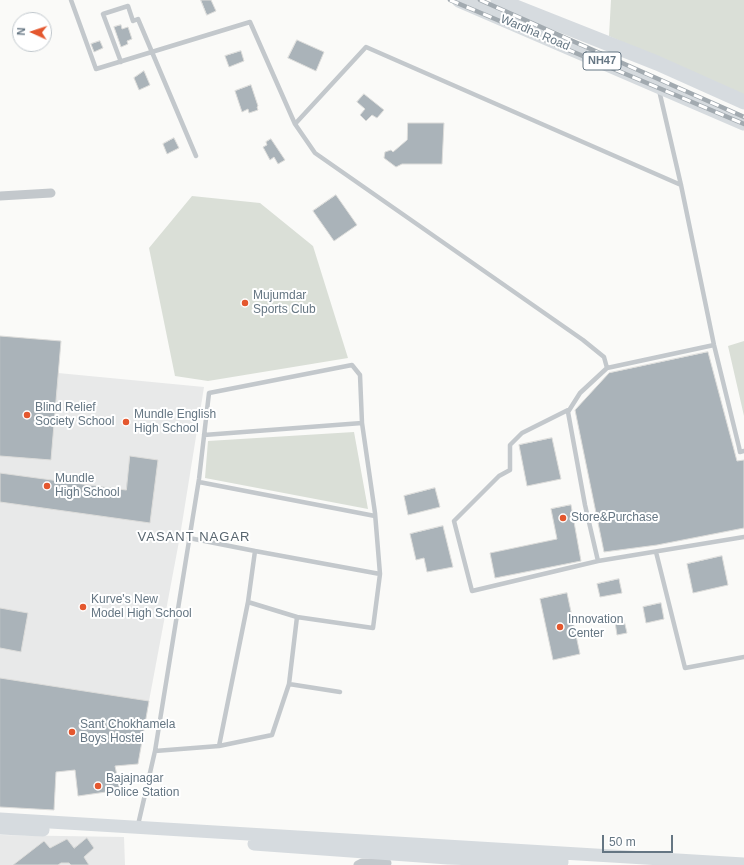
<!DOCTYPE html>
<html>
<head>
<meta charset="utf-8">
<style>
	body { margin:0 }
	#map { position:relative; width:744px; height:865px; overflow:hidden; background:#fafaf8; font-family:Arial,sans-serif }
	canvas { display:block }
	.north { position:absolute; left:12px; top:12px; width:40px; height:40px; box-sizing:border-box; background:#fff; border:1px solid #c1c8cd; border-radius:50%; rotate:273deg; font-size:11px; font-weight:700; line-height:16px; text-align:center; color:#657683 }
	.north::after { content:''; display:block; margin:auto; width:14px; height:18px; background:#e4572e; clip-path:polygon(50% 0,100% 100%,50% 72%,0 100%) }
	.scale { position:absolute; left:602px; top:835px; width:71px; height:18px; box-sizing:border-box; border:2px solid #657683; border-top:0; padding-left:5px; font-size:12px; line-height:14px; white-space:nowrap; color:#657683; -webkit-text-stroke:3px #fff; paint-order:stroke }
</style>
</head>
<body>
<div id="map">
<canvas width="744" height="865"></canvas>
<div class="north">N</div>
<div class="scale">50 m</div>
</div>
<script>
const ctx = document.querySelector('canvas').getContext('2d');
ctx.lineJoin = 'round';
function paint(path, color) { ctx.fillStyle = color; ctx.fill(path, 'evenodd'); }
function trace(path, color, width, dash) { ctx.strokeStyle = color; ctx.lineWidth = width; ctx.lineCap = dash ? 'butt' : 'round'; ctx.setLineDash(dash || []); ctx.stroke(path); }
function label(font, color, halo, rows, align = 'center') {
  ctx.font = font + ' Arial,sans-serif'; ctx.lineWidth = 4; ctx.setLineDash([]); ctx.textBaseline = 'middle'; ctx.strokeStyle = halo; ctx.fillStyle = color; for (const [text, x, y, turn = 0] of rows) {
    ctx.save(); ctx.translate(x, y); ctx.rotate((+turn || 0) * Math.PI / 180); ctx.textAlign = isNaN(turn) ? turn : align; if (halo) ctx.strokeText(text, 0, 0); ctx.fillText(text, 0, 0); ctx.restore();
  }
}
const built = new Path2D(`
	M58 373 204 387 180 536 149 701 0 678V456L51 460Z
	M0 835 124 837 125 865H0Z`);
const green = new Path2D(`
	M611 0H744V96L609 36Z
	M192 196 260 203 313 246 348 358 208 381 175 376 149 248Z
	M744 341V416L728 346Z
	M354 432 368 509 205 478 208 441Z`);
const building = new Path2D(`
	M201 0H211L216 11 207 15Z
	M121 25 122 29 128 27 132 39 127 41 128 44 121 47 114 27Z
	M297 40 324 52 316 71 288 58Z
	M100 41 103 48 94 52 91 44Z
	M241 51 244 61 229 67 225 56Z
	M144 71 150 85 139 90 134 78Z
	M251 85 258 106 257 107 258 110 249 113 248 109 242 112 235 91Z
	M364 94 384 110 377 118 372 115 366 121 360 115 365 109 357 102Z
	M408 123H444L442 164H402L396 167 384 158 385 152 391 150 393 152 407 140Z
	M174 138 179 148 167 154 163 144Z
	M271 139 285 160 278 164 274 157 270 160 263 147 267 145 266 142Z
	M336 195 357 225 334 241 313 211Z
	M0 336 61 341 51 460 0 456Z
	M708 352 737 461 744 460V528L657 545 604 552 575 410 609 373Z
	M552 438 561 479 527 486 519 445Z
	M130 456 158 460 150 523 0 502V473L126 490Z
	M435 488 440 507 408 515 404 496Z
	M571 505 581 561 495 578 490 553 557 539 551 509Z
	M443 526 453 567 427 572 424 558 416 560 410 534Z
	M722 556 728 585 693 593 687 564Z
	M619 579 622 593 600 597 597 584Z
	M567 593 580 654 553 660 540 599Z
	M661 603 664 619 646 623 643 607Z
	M0 608 28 613 21 652 0 648Z
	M624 620 627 633 617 635 615 622Z
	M0 678 149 701 138 764 115 766 120 790 78 796 75 770 56 772 54 810 0 807Z
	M87 838 94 848 84 857 89 865H71L69 863H61L58 865H13L44 841 50 848 67 839 74 848Z`);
const service = new Path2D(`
	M71 0 96 69 250 22 295 124
	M121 62 103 14 128 6 133 21 138 19 196 156
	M659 90 681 185 714 345 739 447 740 452 744 451
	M681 185 366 47 295 124 315 153 583 340 604 357 607 368 580 393 568 412 585 505 598 561 744 537
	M607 368 714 345
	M568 410 522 433 510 445V470L499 476 454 521 472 591 598 561
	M204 435 362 423
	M199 482 375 516
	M189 538 255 551
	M656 552 685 668 744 657
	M248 602 255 551 380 574
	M219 746 248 602 297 617
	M155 751 199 479 209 393 352 365 360 375 362 423 375 513 380 574 373 628 297 617 289 684
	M138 825 155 751 219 746 272 735 289 684 340 692`);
const minor = new Path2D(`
	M0 196 51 193
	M358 865 362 863H387`);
const secondary = new Path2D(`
	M0 819 744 864
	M0 828 43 830
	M254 844 448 858 562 862`);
const trunk = new Path2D(`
	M459 0 744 123
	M498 0 657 63 744 102`);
const rail = new Path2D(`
	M450 0 744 124
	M480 0 744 117`);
const markers = [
	[245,303,4,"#e4572e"],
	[27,415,4,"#e4572e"],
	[126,422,4,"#e4572e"],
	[47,486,4,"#e4572e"],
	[563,518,4,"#e4572e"],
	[83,607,4,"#e4572e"],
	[560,627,4,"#e4572e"],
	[72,732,4,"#e4572e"],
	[98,786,4,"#e4572e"]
];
const shields = [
	[602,61,38]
];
const shieldNames = [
	["NH47",602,61]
];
const streetNames = [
	["Wardha Road",535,33,23]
];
const poiNames = [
	["Mujumdar",253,296],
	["Sports Club",253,310],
	["Blind Relief",35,408],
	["Society School",35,422],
	["Mundle English",134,415],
	["High School",134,429],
	["Mundle",55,479],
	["High School",55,493],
	["Store&Purchase",571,518],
	["Kurve's New",91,600],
	["Model High School",91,614],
	["Innovation",568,620],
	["Center",568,634],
	["Sant Chokhamela",80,725],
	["Boys Hostel",80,739],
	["Bajajnagar",106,779],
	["Police Station",106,793]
];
const neighbourhoodNames = [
	["VASANT NAGAR",194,537]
];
paint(built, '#e8e9e9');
paint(green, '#dadfd7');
paint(building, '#aab3b9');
trace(building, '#dcdcda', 1);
trace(service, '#c3c8cc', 4.5);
trace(minor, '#c3c8cc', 9);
trace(secondary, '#d6dbdf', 13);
trace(trunk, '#d6dbdf', 15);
trace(rail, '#a2aab0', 4.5);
trace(rail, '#fff', 3, [9]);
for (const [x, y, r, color] of markers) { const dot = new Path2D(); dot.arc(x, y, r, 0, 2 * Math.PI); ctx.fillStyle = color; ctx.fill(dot); trace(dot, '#fff', 1.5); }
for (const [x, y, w] of shields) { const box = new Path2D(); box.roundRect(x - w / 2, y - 9, w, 18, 3); ctx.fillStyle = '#fff'; ctx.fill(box); trace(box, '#657683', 1); }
label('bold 11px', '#657683', null, shieldNames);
label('12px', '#657683', '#fff', streetNames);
label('12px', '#657683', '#fff', poiNames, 'left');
ctx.letterSpacing = '1px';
label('13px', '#57646e', '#fff', neighbourhoodNames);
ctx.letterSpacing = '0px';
</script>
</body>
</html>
